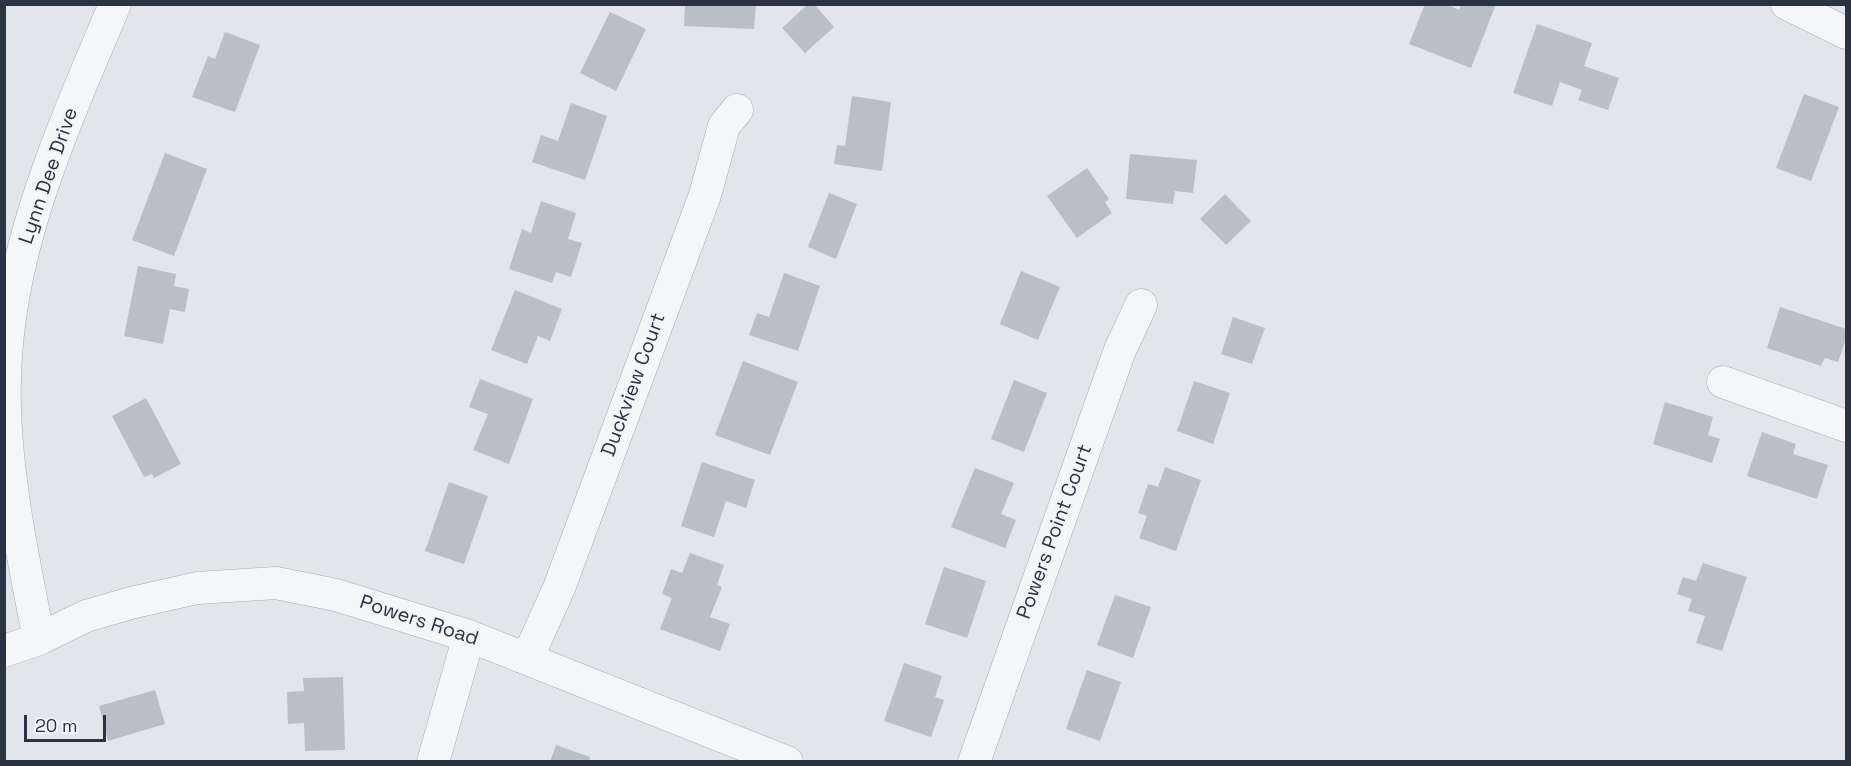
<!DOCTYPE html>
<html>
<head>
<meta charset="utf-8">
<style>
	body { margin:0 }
	#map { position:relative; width:1851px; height:766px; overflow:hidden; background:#e2e5ea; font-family:"Space Grotesk",sans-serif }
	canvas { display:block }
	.frame { position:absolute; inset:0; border:6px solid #2b3241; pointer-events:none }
	.scale { position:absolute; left:24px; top:715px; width:82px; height:27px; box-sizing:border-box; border:3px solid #2b3241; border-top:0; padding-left:8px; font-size:18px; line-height:21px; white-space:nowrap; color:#2b3241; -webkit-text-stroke:4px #f2f4f7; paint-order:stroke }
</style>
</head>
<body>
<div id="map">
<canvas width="1851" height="766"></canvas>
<div class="frame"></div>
<div class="scale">20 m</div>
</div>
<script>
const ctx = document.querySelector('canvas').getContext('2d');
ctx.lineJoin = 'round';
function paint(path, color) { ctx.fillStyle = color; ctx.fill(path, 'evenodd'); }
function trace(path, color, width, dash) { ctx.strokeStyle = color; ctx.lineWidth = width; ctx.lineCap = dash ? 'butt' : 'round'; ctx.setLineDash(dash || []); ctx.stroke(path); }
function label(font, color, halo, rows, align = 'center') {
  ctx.font = font + ' "Space Grotesk",sans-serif'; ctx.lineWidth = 5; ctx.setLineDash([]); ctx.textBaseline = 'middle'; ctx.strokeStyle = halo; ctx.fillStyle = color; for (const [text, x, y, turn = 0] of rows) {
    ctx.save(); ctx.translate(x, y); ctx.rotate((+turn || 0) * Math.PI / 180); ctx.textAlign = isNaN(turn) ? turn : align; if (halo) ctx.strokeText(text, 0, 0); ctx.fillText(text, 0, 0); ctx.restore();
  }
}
const building = new Path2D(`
	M685 4H756L754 29 684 26Z
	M808 4H814L834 27 805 53 782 28Z
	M1425 4H1446L1459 10 1461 4H1496L1471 68 1409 44Z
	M610 12 646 29 616 91 580 73Z
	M1537 24 1592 43 1584 66 1619 78 1608 110 1578 100 1582 90 1560 82 1552 106 1513 93Z
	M225 32 260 45 235 112 192 97 208 56 215 59Z
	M1804 94 1839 107 1811 181 1776 168Z
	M852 96 891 102 882 171 834 164 837 145 845 146Z
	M571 103 607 116 585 180 532 162 541 135 558 141Z
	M165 153 207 169 174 256 132 240Z
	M1130 154 1197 160 1193 193 1175 191 1173 204 1126 199Z
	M1087 168 1109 199 1105 202 1112 213 1077 238 1047 196Z
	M829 193 857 204 836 259 808 247Z
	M1225 194 1251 221 1226 245 1200 219Z
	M541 201 576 213 568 239 582 243 571 277 556 272 552 283 509 269 522 229 531 233Z
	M138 266 176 274 174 286 189 289 185 312 170 309 163 344 124 336Z
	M1021 271 1060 287 1038 340 1000 324Z
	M784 273 820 286 798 351 749 335 757 313 769 317Z
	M515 290 562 309 550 341 538 336 527 364 491 350Z
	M1780 307 1846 329V339L1838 362 1825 358 1821 366 1767 348Z
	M1233 317 1265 328 1252 364 1221 354Z
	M743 361 798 382 770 455 715 435Z
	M480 379 533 399 509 464 473 450 488 414 469 407Z
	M1014 380 1047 393 1024 452 991 439Z
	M1194 381 1230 393 1213 444 1177 431Z
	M146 398 181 464 154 478 152 474 144 477 112 416Z
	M1665 402 1713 417 1708 435 1720 439 1712 463 1653 444Z
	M1762 432 1796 444 1793 454 1828 465 1817 499 1747 476Z
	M702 462 755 480 746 508 726 501 714 537 681 526Z
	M1165 467 1201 480 1176 551 1139 538 1147 516 1138 513 1148 484 1158 487Z
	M975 468 1014 483 1001 514 1016 520 1005 548 951 527Z
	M449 482 488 496 464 564 425 551Z
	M690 553 724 565 717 585 722 587 710 617 730 624 720 651 660 629 672 598 662 594 671 569 682 573Z
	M1703 563 1747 577 1722 651 1696 643 1705 616 1688 611 1692 599 1677 594 1683 577 1696 581Z
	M944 567 986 581 967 638 925 624Z
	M1115 595 1151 607 1133 658 1097 645Z
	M904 663 942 676 935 697 944 700 931 737 884 721Z
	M1087 670 1121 682 1100 741 1066 729Z
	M343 677 345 750 305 751 304 723 288 724 287 692 304 691 303 678Z
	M155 690 165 724 108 741 99 706Z
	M556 745 590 757 589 762H550Z`);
const street = new Path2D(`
	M1787 4 1846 33
	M1723 382 1846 426
	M39 639C23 558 2 460 5 377 8 245 65 124 115 4
	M4 651 39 639 86 616 131 603 197 588 276 583 336 595 469 636 787 762
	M527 659 559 588 705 195 724 126 737 110
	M433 762 469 636
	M974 762 1120 350 1141 305`);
const streetNames = [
	["Lynn Dee Drive",49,176,-71],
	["Duckview Court",634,385,-70],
	["Powers Point Court",1055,532,-70],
	["Powers Road",419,621,18]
];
paint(building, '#babec6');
trace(street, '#a7acb4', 33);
trace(street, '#f5f6f8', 32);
label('20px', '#2b3241', '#f2f4f7', streetNames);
</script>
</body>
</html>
